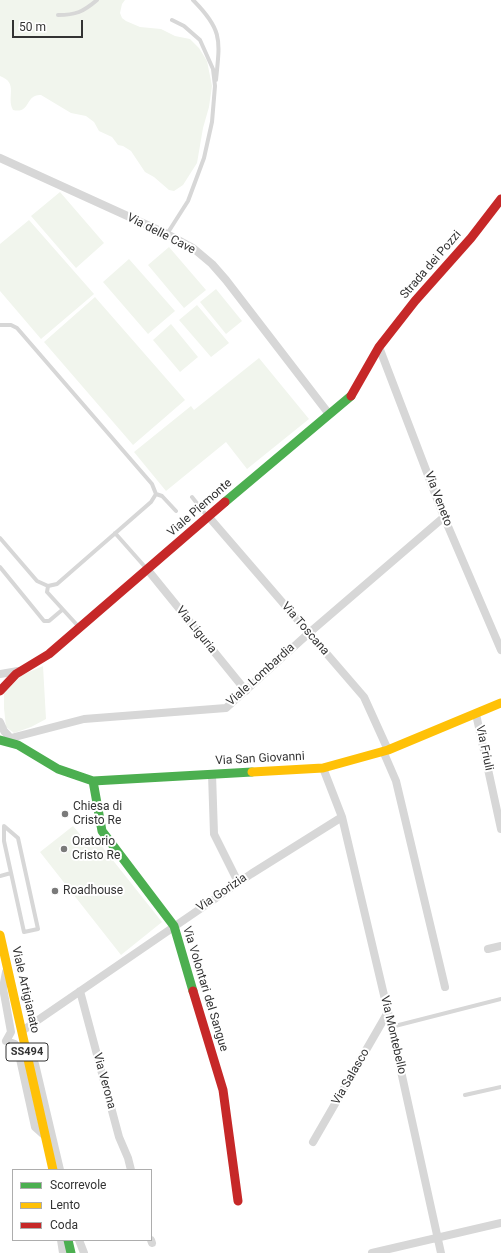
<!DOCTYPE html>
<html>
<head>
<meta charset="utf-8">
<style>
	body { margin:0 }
	#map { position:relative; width:501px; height:1253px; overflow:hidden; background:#fff; font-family:Roboto,sans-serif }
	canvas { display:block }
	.legend { position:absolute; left:12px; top:1169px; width:140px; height:72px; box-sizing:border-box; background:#fff; border:1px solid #adadad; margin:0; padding:5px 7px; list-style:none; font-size:12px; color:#333 }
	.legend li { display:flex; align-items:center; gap:8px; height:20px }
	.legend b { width:20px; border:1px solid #adadad }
	.scale { position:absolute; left:12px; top:20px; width:71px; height:18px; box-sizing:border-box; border:2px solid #333; border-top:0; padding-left:5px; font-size:12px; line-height:14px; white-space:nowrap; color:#333; -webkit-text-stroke:3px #fff; paint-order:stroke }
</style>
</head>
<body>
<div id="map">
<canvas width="501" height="1253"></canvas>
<ul class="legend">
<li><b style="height:5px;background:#4caf50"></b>Scorrevole</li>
<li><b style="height:5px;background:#ffc107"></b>Lento</li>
<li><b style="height:5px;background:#c62828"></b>Coda</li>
</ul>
<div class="scale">50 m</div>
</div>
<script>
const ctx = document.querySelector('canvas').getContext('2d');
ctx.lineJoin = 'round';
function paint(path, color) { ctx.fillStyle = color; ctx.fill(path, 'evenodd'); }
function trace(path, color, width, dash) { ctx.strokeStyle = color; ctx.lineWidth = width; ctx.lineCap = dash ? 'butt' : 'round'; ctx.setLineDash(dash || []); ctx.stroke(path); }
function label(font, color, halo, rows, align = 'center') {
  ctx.font = font + ' Roboto,sans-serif'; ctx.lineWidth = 4; ctx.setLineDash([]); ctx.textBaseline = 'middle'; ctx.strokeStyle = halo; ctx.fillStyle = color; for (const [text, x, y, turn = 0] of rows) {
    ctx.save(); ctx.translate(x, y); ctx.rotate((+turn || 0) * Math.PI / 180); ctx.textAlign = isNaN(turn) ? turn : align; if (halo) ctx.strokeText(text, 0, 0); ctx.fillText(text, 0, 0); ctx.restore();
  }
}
const green = new Path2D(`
	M0 0H125L122 4 120 13 122 18 126 21 140 27 161 29 175 36 190 39 199 48 207 61 212 86 209 107 203 128 197 163 183 185 174 191 169 190 154 177 145 172 131 151 123 146 118 145 112 137 99 131 94 122 86 116 71 113 41 95C25 94 31 114 13 110 6 97 19 83 0 76Z
	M60 192 104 243 76 268 31 216Z
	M29 220 94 294 41 339 0 291V244Z
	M169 247 206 290 184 308 148 265Z
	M129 259 175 311 148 334 103 282Z
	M216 289 242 321 226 334 200 302Z
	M95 297 185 400 133 445 44 342Z
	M197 305 229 343 211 357 179 320Z
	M171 324 198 357 180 372 153 340Z
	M259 358 309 419 247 469 226 442 166 491 134 452 191 406 194 410Z
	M43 666 46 719 31 727 14 733 6 727 4 708V693L22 675Z
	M73 826 89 845 96 839 162 922 121 955 40 852Z`);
const lane = new Path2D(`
	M193 0C223 30 220 40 216 80
	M58 15C76 15 83 12 97 0
	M167 234 188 201 204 158 212 122 215 86 213 69 200 40 184 26 172 20
	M0 325H11L17 328 152 484 156 494 162 496 176 511
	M192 497 207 516
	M115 533 146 568
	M0 538 37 581 48 586 57 584 151 502 156 494
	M0 567 44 621H49L62 610
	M48 586 47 592 78 626
	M4 826 18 838 38 929 24 932 4 841Z
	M0 876 11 873
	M391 1027 501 999
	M465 1095 501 1087`);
const street = new Path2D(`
	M0 158 167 234 193 248 212 264 226 280 329 414
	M379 347 444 517 501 650
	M208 516 364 697 388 750
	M147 569 246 691
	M0 674 18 671
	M476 714 501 829
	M0 722 4 731 14 742
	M11 738 84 719 226 708 309 633 444 517
	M383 751 396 781 445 987
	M212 774 214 834 238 882
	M342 817 388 1012 441 1253
	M488 949 501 946
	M6 972 3 988 11 1032 6 1041
	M80 991 119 1137 128 1158 131 1170
	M22 1031 251 874 342 817 323 768
	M6 1041 15 1044 18 1050 35 1127 44 1135
	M35 1064 60 1170
	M313 1142 388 1012
	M61 1240 63 1253
	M79 1240 84 1253
	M151 1240 152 1243
	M372 1253 501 1223`);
const fast = new Path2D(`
	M225 502 351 396
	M0 740 18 745 58 769 93 781 252 772
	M93 781 102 831 174 926 193 991
	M68 1240 71 1253`);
const slow = new Path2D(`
	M252 772 323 768 388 750 501 703
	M0 935 53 1170`);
const jam = new Path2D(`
	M351 396 379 347 415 301 471 238 501 199
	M0 691 16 674 49 654 225 502
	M193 991 223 1090 238 1201`);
const markers = [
	[65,814,4,"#7a7a7a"],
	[64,849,4,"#7a7a7a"],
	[55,891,4,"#7a7a7a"]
];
const shields = [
	[27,1052,42]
];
const shieldNames = [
	["SS494",27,1052]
];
const streetNames = [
	["Via delle Cave",161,234,27],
	["Strada dei Pozzi",431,265,-49],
	["Via Veneto",438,499,69],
	["Viale Piemonte",200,508,-41],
	["Via Toscana",305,629,49],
	["Via Liguria",196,630,51],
	["Viale Lombardia",261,675,-42],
	["Via Friuli",484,748,78],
	["Via San Giovanni",260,759,-3],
	["Via Gorizia",222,893,-34],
	["Via Volontari del Sangue",205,989,73],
	["Viale Artigianato",25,990,77],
	["Via Montebello",393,1035,77],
	["Via Salasco",351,1077,-60],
	["Via Verona",104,1081,75]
];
const poiNames = [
	["Chiesa di",73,807],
	["Cristo Re",73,821],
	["Oratorio",72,842],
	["Cristo Re",72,856],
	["Roadhouse",63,891]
];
paint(green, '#f1f5ed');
trace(lane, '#d7d7d7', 4);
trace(street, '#d7d7d7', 8);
trace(fast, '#4caf50', 9);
trace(slow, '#ffc107', 9);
trace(jam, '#c62828', 9);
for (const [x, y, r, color] of markers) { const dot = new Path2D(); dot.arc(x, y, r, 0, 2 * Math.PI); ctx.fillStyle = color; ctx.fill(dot); trace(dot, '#fff', 1.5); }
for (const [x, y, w] of shields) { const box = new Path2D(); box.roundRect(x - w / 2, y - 9, w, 18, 3); ctx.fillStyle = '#fff'; ctx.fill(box); trace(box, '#333', 1); }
label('bold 11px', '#333', null, shieldNames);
label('12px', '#333', '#fff', streetNames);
label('12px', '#333', '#fff', poiNames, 'left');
</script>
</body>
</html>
